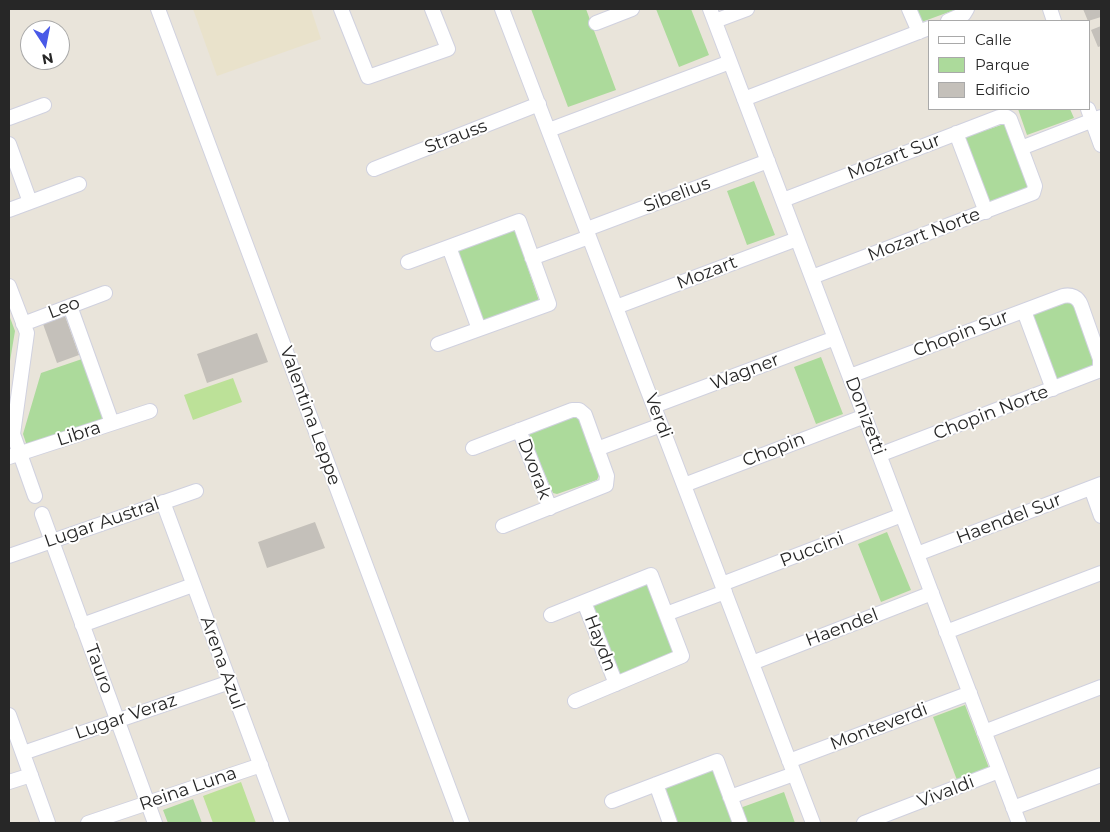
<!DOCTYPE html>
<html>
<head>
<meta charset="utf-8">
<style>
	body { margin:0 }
	#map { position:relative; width:1110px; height:832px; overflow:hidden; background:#e9e4da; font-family:Montserrat,sans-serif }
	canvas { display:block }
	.frame { position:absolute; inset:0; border:10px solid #272727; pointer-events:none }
	.legend { position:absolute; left:928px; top:20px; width:162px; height:90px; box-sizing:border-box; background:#fff; border:1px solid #a9a9a9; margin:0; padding:6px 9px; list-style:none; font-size:15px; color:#272727 }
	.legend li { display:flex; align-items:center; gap:10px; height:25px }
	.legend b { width:25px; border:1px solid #a9a9a9 }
	.north { position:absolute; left:20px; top:20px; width:50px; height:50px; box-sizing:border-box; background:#fff; border:1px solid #a9a9a9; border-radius:50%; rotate:169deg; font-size:14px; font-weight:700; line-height:20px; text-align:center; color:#272727 }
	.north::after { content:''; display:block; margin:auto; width:18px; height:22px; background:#4959e7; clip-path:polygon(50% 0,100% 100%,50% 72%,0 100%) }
</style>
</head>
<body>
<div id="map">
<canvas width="1110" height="832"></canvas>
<div class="frame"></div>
<ul class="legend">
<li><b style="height:6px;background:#fff"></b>Calle</li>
<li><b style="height:14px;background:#acda9b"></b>Parque</li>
<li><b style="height:14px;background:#c4c0ba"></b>Edificio</li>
</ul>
<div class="north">N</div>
</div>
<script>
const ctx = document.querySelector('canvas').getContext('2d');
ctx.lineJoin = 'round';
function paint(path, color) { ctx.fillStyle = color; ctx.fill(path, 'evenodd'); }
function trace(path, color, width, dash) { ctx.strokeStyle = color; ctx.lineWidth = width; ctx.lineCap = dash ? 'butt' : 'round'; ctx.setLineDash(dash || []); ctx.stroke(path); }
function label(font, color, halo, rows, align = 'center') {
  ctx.font = font + ' Montserrat,sans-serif'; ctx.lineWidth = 4; ctx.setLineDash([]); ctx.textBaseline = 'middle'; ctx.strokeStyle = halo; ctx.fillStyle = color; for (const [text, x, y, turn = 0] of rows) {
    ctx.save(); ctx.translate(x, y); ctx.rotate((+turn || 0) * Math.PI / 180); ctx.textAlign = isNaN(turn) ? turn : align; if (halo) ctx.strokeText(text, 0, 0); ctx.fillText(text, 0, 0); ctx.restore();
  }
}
const education = new Path2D(`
	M193 9H311L321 39 217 76Z`);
const green = new Path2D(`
	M531 9H586L616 90 568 107Z
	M656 9H691L709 55 679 67Z
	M913 9H957L919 23Z
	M1018 109H1070L1074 118 1027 135Z
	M1004 124 1030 187 988 202 963 138Z
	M754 181 775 235 747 245 727 191Z
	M515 230 539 301 483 321 458 250Z
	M1067 299 1075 304 1089 339 1101 335V371L1058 382 1054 379 1029 313Z
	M9 315 15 331 9 367Z
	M821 357 843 414 816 424 794 367Z
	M82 359 104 419 27 446 23 434 41 373Z
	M574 415 580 418 600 473 597 480 557 494 553 493 529 438 530 434Z
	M887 532 911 590 881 602 858 544Z
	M647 583 674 653 618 675 591 604Z
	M965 705 989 768 957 780 933 717Z
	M713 767 735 823H676L662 786Z
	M784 792 795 823H745L740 808Z
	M193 799 202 823H168L163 810Z`);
const pitch = new Path2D(`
	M233 378 242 402 193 420 184 395Z
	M241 782 256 823H213L203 796Z`);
const building = new Path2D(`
	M1083 9H1101V17L1088 21Z
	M1101 26V46L1098 47 1091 30Z
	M65 316 79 355 57 363 43 324Z
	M257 333 268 362 207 383 197 354Z
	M315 522 325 548 267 568 258 542Z`);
const minor = new Path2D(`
	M158 9 462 823
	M341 9 368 77 448 49 432 9
	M502 9 813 823
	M710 9 1019 823
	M909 9 919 32
	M1050 9 1054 21
	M715 21 747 9
	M948 21 964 14 967 9
	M596 23 632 9
	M744 99 929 28
	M1088 109 1101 145
	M9 118 44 105
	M549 130 730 62
	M956 133 986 212
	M9 144 30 202
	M1021 148 1101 117
	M374 169 539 104
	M783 200 999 117H1007L1010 119 1035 186 1033 193 812 277
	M9 210 79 184
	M587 229 768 161
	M449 247 479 329
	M532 258 589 237
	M408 262 519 221 549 304 438 344
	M9 286 27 333 13 434 35 496
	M70 306 112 423
	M616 307 797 239
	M1024 311 1053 389
	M23 324 105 293
	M850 376 1063 296C1071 294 1078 297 1081 305L1100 359V368L1098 371 879 455
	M654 406 835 338
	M519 430 550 508
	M473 448 572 410H579L585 415 607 476 606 485 503 526
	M597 449 661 425
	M9 457 150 411
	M684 485 865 416
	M1091 488 1101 516
	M163 502 282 823
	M42 514 155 823
	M917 554 1101 484
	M9 556 196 491
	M722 584 902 515
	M584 602 616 684
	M666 614 725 592
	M551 615 651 575 682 656 575 701
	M82 625 193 585
	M946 632 1101 573
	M752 663 932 593
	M9 715 48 823
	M984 732 1101 687
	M23 753 230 682
	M789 761 970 693
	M9 782 31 775
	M656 784 670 823
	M730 797 794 774
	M612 801 717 761 740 823
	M1013 808 1101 775
	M88 823 261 765
	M864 823 999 771`);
const streetNames = [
	["Strauss",456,137,-21],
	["Mozart Sur",894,157,-21],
	["Sibelius",677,195,-21],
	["Mozart Norte",924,235,-21],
	["Mozart",707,273,-21],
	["Leo",64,308,-21],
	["Chopin Sur",961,334,-21],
	["Wagner",745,372,-21],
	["Chopin Norte",991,413,-21],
	["Valentina Leppe",310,416,70],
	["Verdi",658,416,69],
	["Donizetti",865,416,69],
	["Libra",79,434,-18],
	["Chopin",774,450,-21],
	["Dvorak",534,469,69],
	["Haendel Sur",1009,519,-21],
	["Lugar Austral",102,523,-19],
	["Puccini",812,550,-21],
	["Haendel",842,628,-21],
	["Haydn",600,643,69],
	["Arena Azul",222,663,70],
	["Tauro",99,669,70],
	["Lugar Veraz",126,717,-19],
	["Monteverdi",879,727,-21],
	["Reina Luna",188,789,-19],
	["Vivaldi",946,792,-21]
];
paint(education, '#e9e2cb');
paint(green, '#acda9b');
paint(pitch, '#bce198');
paint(building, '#c4c0ba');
trace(minor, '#d0d1df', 16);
trace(minor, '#fff', 14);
label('18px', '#272727', '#fff', streetNames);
</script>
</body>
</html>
